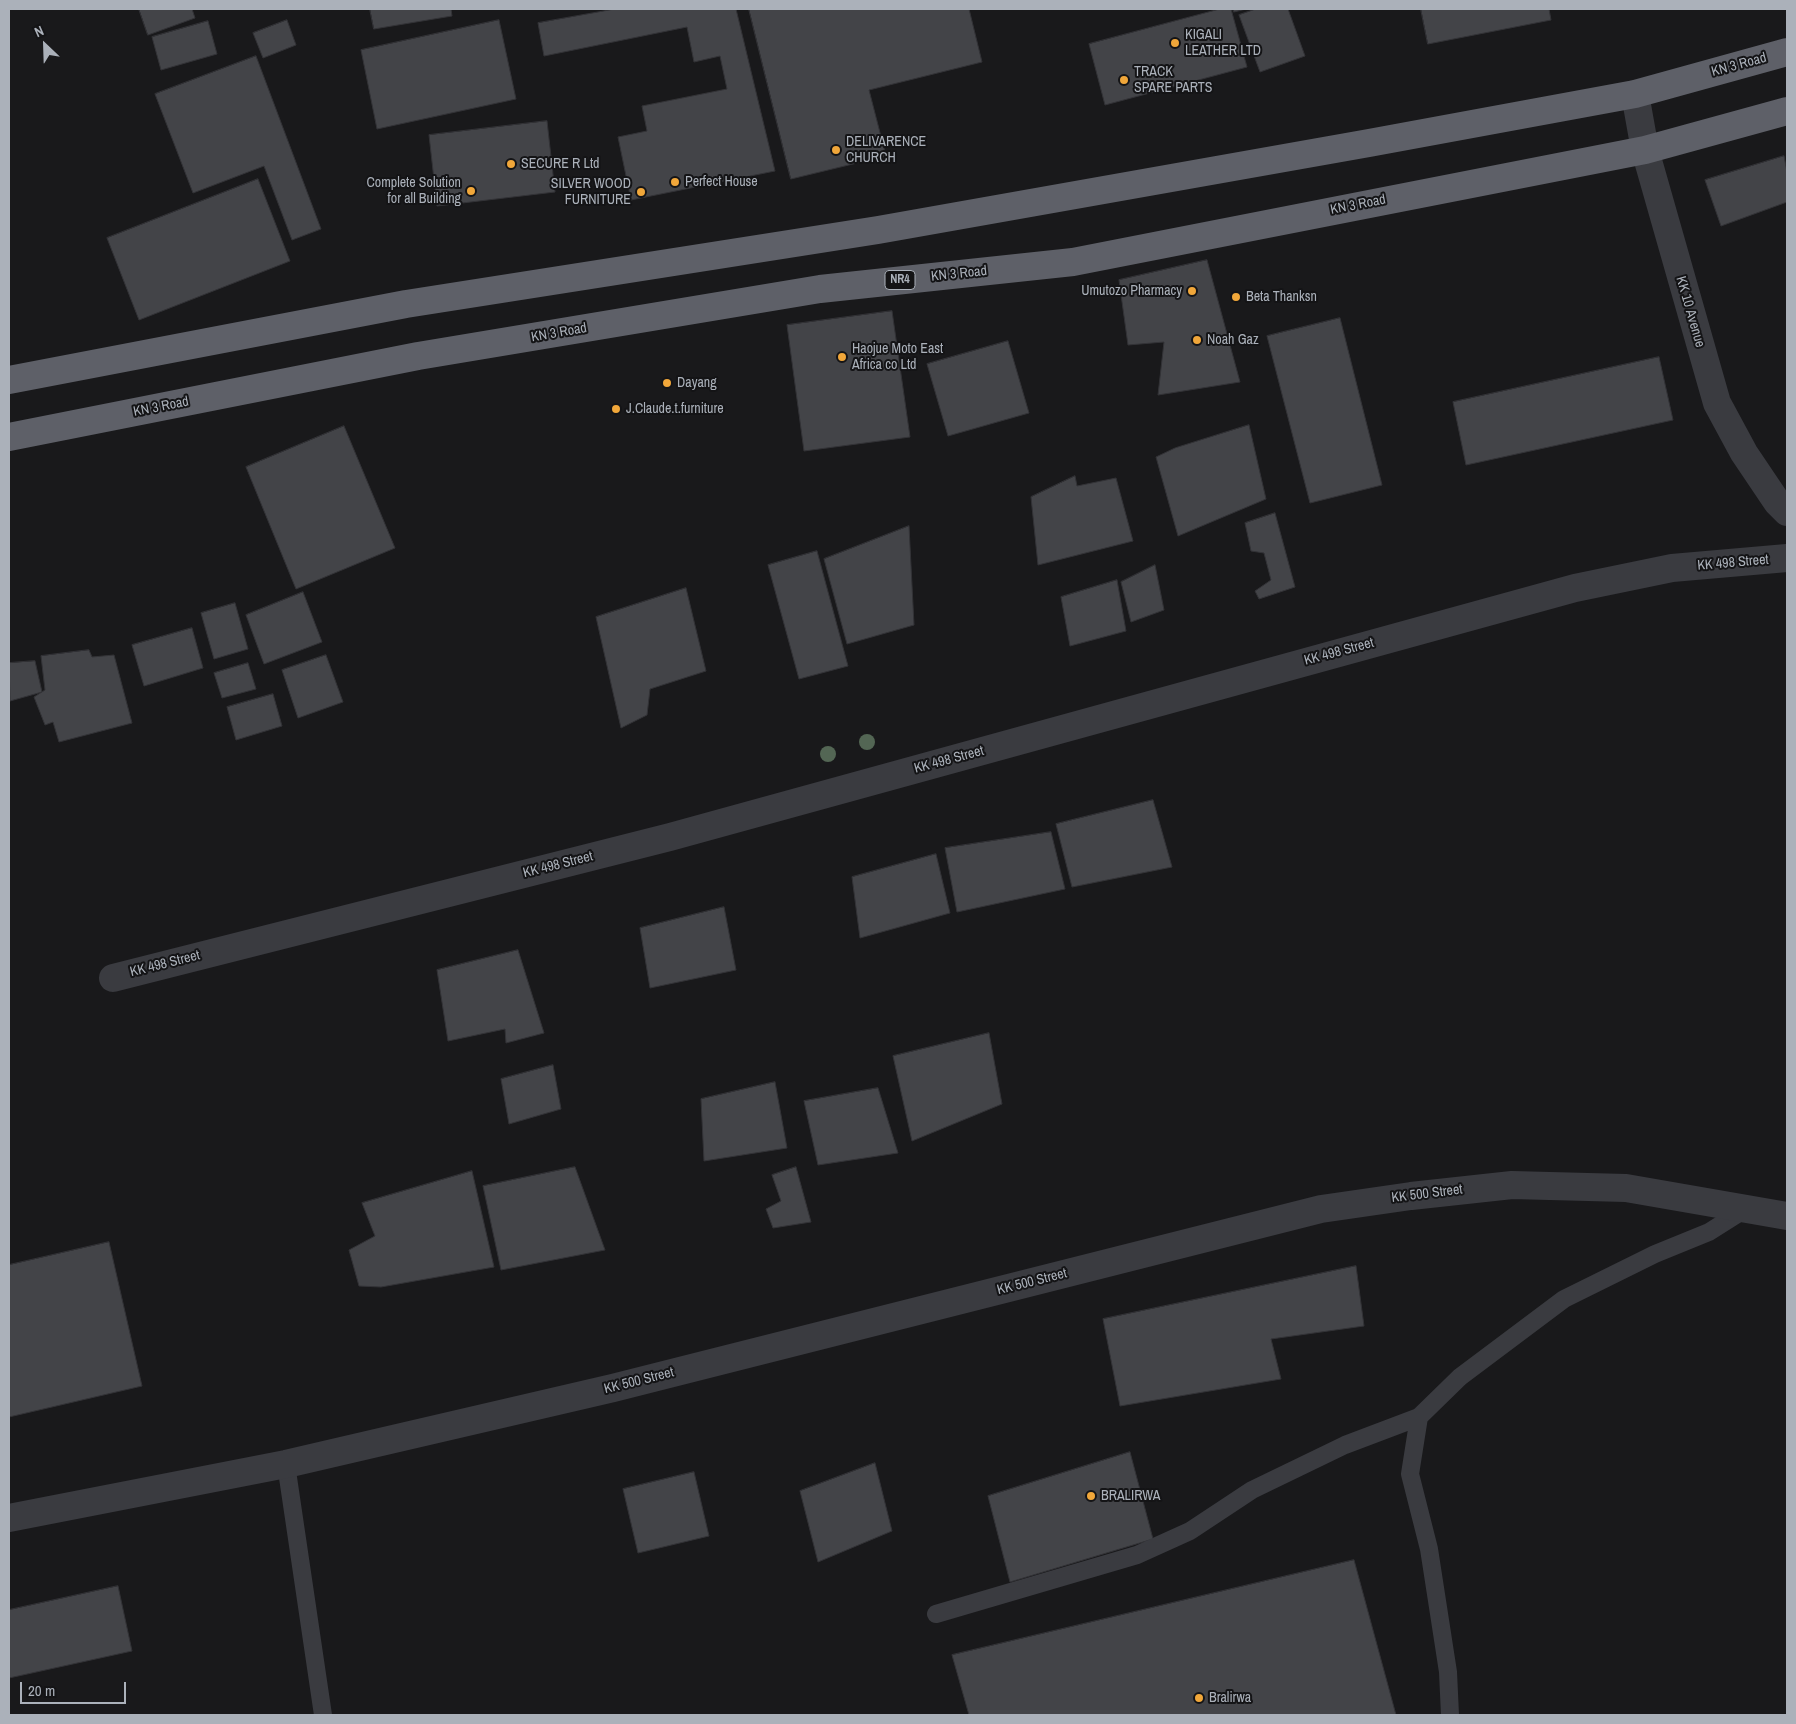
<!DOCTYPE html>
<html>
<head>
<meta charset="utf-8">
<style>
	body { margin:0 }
	#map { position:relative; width:1796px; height:1724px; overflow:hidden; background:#19191b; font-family:"Archivo Narrow",sans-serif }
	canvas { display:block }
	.frame { position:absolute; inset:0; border:10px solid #abb1ba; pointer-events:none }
	.north { position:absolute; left:20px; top:20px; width:50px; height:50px; -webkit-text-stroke:4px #141416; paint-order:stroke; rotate:336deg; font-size:14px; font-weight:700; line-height:20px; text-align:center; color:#abb1ba }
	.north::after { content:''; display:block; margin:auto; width:18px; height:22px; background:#abb1ba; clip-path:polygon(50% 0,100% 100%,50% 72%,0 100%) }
	.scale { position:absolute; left:20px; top:1682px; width:106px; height:22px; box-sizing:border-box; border:2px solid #abb1ba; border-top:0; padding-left:6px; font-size:15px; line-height:18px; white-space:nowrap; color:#abb1ba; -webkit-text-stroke:4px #141416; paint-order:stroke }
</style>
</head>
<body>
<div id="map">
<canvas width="1796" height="1724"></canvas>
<div class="frame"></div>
<div class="north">N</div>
<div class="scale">20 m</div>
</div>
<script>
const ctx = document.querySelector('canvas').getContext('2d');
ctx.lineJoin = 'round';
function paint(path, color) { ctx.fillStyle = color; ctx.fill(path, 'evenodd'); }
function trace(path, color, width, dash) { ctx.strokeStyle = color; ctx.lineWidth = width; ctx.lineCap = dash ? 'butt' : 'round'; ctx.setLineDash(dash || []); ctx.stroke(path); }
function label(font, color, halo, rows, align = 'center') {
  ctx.font = font + ' "Archivo Narrow",sans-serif'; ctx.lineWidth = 4; ctx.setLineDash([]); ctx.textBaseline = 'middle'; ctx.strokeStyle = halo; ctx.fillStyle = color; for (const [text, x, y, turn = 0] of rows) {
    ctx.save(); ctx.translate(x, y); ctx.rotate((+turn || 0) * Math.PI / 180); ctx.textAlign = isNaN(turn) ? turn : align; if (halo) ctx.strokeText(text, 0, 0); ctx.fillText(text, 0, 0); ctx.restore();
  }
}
const building = new Path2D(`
	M139 9H192L195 18 148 35Z
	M370 9H451L452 16 374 29Z
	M615 9H736L775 171 631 200 618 137 647 131 642 106 727 89 720 56 694 62 687 27 544 56 538 23Z
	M749 9H969L982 62 869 90 886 156 791 179Z
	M1220 9H1231L1247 67 1105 105 1089 44Z
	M1233 9H1246L1234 12Z
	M1256 9H1288L1305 56 1260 72 1239 15Z
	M1421 9H1549L1551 20 1428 44Z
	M287 20 296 45 263 58 253 33Z
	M499 20 516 99 377 129 361 50Z
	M208 21 217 54 161 70 152 37Z
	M256 56 321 229 292 240 264 166 193 193 155 94Z
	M547 121 555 192 437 206 429 135Z
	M1784 156 1787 172V202L1721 226 1705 180Z
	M258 179 290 261 139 320 107 238Z
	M1207 260 1240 382 1158 395 1164 342 1128 345 1119 280Z
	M892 311 910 437 804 451 787 325Z
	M1340 318 1382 485 1310 503 1267 336Z
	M1008 341 1029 413 948 436 927 364Z
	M1659 357 1673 420 1466 465 1453 402Z
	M1249 425 1266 499 1178 536 1156 457 1175 448Z
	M344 426 395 548 296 589 246 467Z
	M1075 476 1077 486 1116 478 1133 541 1038 565 1031 497Z
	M1275 513 1295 587 1259 599 1255 591 1271 580 1264 553 1251 551 1245 523Z
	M909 526 914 625 847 644 824 559Z
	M817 551 848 666 799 679 768 565Z
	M1155 565 1164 610 1131 622 1121 582Z
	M1117 580 1126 631 1070 646 1061 597Z
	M686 588 706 671 650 689 647 715 621 728 596 617Z
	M303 592 322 642 264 664 246 615Z
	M235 603 248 649 214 659 201 613Z
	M192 628 203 668 144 686 132 645Z
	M89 650 92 657 114 655 132 723 59 742 53 722 45 725 34 697 45 690 41 656Z
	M326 655 343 702 298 718 282 670Z
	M35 661 42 692 10 701 9 663Z
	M248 663 256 689 222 698 214 673Z
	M273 694 282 726 236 740 227 707Z
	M1153 800 1172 867 1072 887 1056 824Z
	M1051 832 1065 889 957 912 945 848Z
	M936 854 950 913 860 938 852 877Z
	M724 907 736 970 650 988 640 928Z
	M518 950 544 1033 506 1043 505 1029 448 1041 437 970Z
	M989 1033 1002 1104 912 1141 893 1056Z
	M553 1065 561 1109 509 1124 501 1079Z
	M775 1082 787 1148 704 1161 701 1099Z
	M878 1088 898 1153 818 1165 804 1101Z
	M575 1167 605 1250 501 1270 483 1186Z
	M796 1167 811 1222 773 1228 766 1209 781 1201 772 1175Z
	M472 1171 494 1267 381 1287 359 1286 349 1250 375 1236 362 1203Z
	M109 1242 142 1386 9 1417V1265Z
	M1356 1266 1364 1326 1271 1339 1281 1379 1120 1406 1103 1319Z
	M1130 1452 1153 1539 1010 1582 988 1496Z
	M875 1463 892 1531 818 1562 800 1491Z
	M694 1472 709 1536 638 1553 623 1489Z
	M1354 1560 1396 1715H969L952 1655Z
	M118 1586 132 1651 9 1678V1610Z`);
const service = new Path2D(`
	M286 1464 323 1715
	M936 1614 1137 1555 1190 1531 1252 1490 1345 1445 1419 1417
	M1450 1715 1448 1672 1429 1549 1410 1474 1419 1417 1460 1377 1564 1299 1655 1254 1709 1232 1747 1208`);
const minor = new Path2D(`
	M1635 94 1645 150 1717 403 1744 453 1777 502 1787 512
	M113 978 670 837 1575 588 1672 568 1787 558
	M9 1518 286 1464 613 1388 1321 1209 1411 1196 1512 1185 1626 1188 1787 1216`);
const trunk = new Path2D(`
	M9 380 406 304 878 230 1369 143 1635 94 1787 52
	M9 437 418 356 820 289 1073 262 1645 150 1787 111`);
const trees = [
	[867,742],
	[828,754]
];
const markers = [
	[1175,43,5,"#f1a73a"],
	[1124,80,5,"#f1a73a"],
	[836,150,5,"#f1a73a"],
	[511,164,5,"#f1a73a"],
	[675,182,5,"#f1a73a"],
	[471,191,5,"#f1a73a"],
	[641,192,5,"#f1a73a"],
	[1192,291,5,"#f1a73a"],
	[1236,297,5,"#f1a73a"],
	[1197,340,5,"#f1a73a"],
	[842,357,5,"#f1a73a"],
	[667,383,5,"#f1a73a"],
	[616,409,5,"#f1a73a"],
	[1091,1496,5,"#f1a73a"],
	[1199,1698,5,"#f1a73a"]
];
const shields = [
	[900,280,30]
];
const shieldNames = [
	["NR4",900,280]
];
const poiNames = [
	["KIGALI",1185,35],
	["LEATHER LTD",1185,51],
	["TRACK",1134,72],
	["SPARE PARTS",1134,88],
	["DELIVARENCE",846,142],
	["CHURCH",846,158],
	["SECURE R Ltd",521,164],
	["Perfect House",685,182],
	["Complete Solution",461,183,"right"],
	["for all Building",461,199,"right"],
	["SILVER WOOD",631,184,"right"],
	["FURNITURE",631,200,"right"],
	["Umutozo Pharmacy",1182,291,"right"],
	["Beta Thanksn",1246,297],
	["Noah Gaz",1207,340],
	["Haojue Moto East",852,349],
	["Africa co Ltd",852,365],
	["Dayang",677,383],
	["J.Claude.t.furniture",626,409],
	["BRALIRWA",1101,1496],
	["Bralirwa",1209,1698]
];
const streetNames = [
	["KN 3 Road",1739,65,-15],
	["KN 3 Road",1358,205,-11],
	["KN 3 Road",959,274,-6],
	["KK 10 Avenue",1690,312,74],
	["KN 3 Road",559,333,-10],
	["KN 3 Road",161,407,-11],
	["KK 498 Street",1733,563,-5],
	["KK 498 Street",1339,652,-15],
	["KK 498 Street",949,760,-15],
	["KK 498 Street",558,865,-14],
	["KK 498 Street",165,964,-14],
	["KK 500 Street",1427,1194,-7],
	["KK 500 Street",1032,1282,-14],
	["KK 500 Street",639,1381,-14]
];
paint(building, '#434448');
trace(building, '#333337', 1);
trace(service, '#3a3b40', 18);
trace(minor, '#3a3b40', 28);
trace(trunk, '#5e6068', 28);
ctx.fillStyle = '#536654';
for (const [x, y] of trees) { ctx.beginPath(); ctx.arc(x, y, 8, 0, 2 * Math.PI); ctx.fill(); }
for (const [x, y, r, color] of markers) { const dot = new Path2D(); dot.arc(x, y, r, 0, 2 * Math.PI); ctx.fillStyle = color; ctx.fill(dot); trace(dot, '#141416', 2); }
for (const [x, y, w] of shields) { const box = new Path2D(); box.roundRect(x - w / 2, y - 9.5, w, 19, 4); ctx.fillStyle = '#141416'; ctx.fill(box); trace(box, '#abb1ba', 1); }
label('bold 12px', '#abb1ba', null, shieldNames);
label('14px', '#abb1ba', '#141416', poiNames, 'left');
label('14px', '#abb1ba', '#141416', streetNames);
</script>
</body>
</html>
